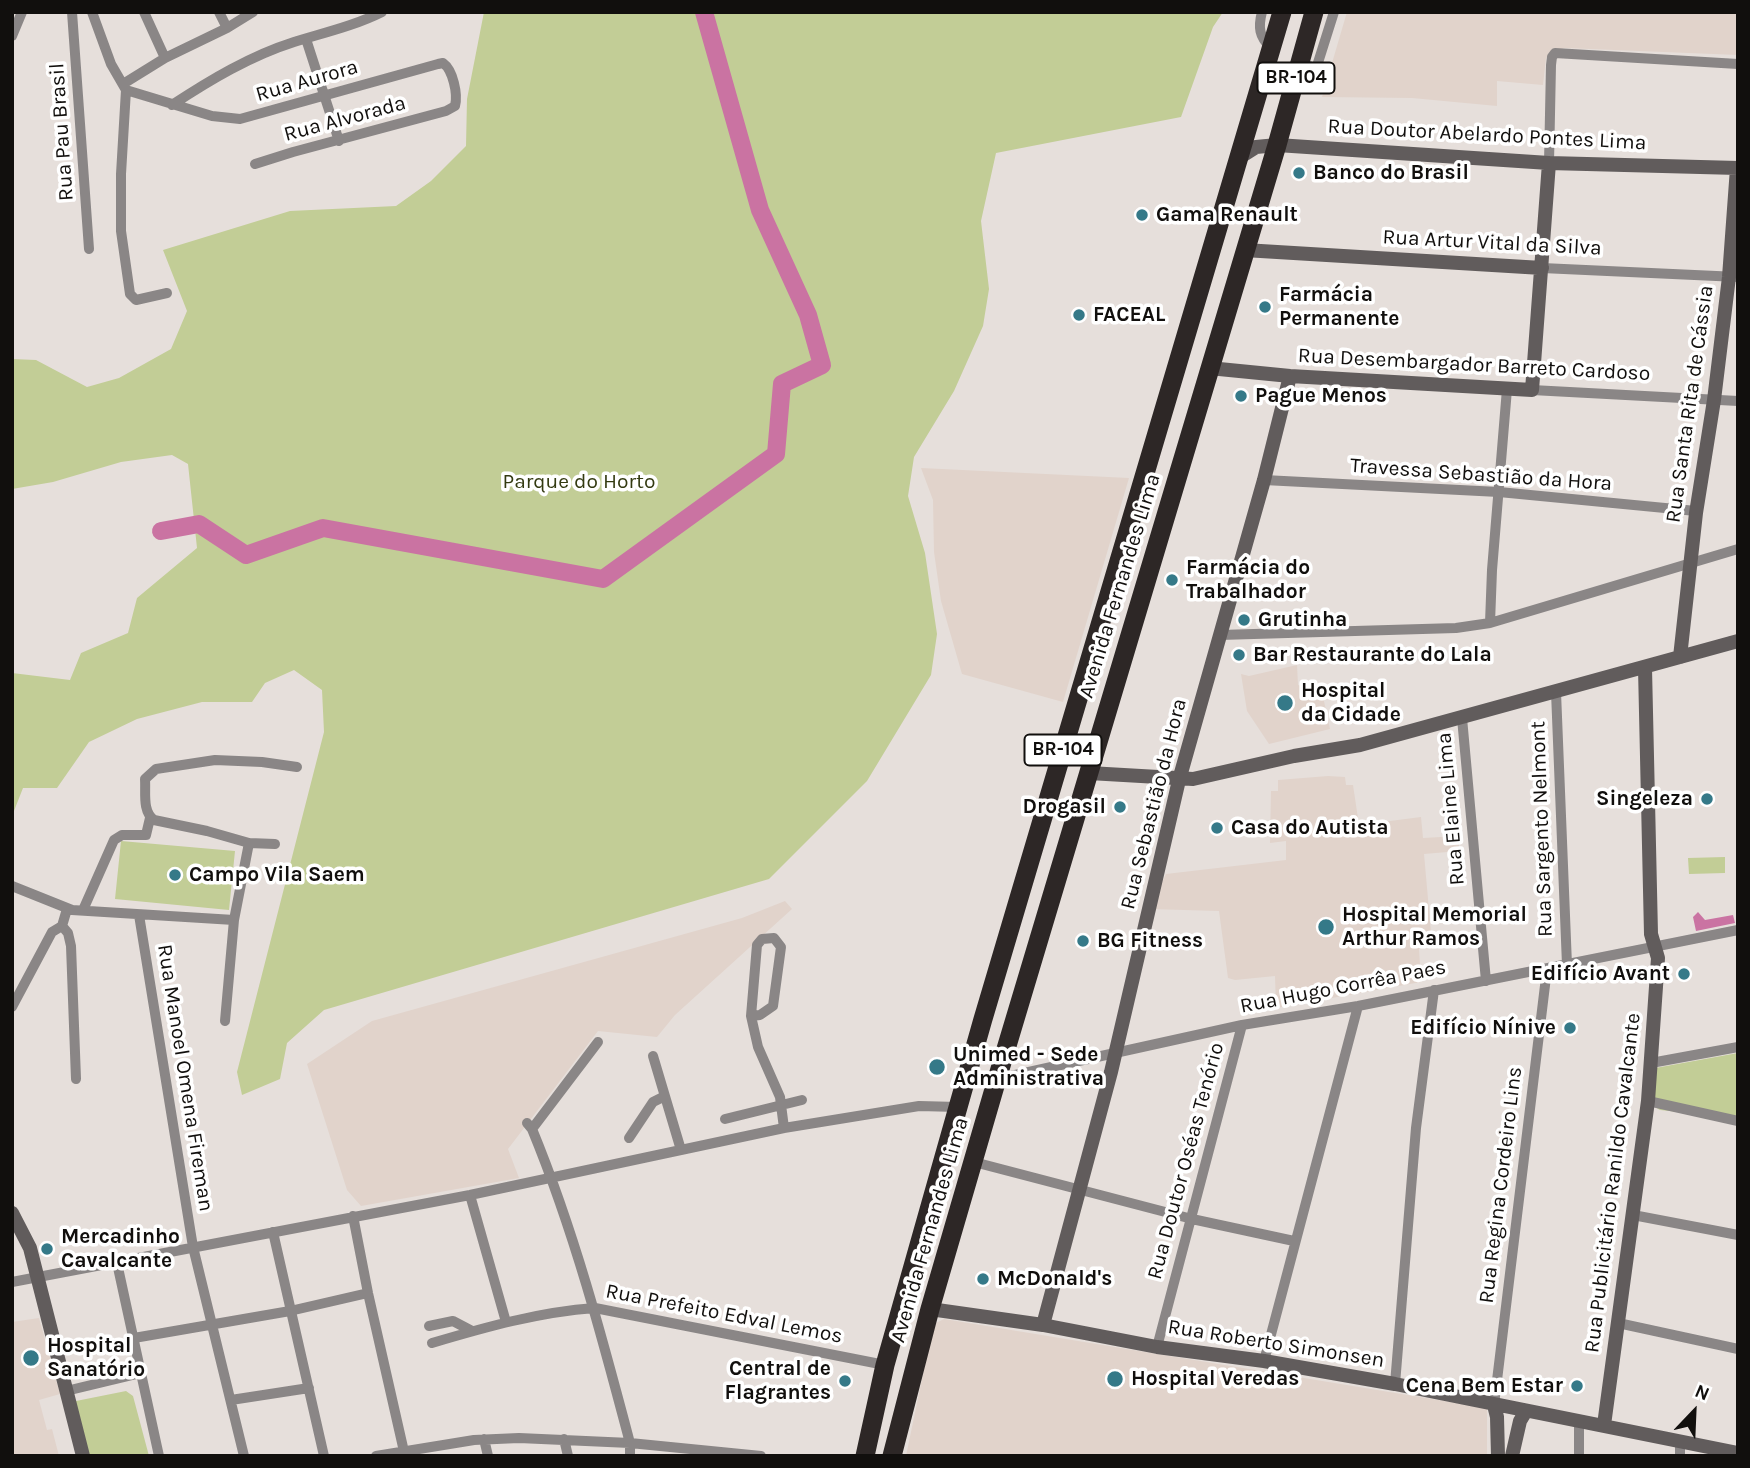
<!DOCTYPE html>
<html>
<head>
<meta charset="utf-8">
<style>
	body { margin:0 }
	#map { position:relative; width:1750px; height:1468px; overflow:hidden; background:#e6dfdb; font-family:Karla,sans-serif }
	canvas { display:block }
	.frame { position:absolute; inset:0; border:14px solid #110f0d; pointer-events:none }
	.north { position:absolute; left:1659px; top:1377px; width:70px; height:70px; -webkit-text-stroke:5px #fff; paint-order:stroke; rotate:23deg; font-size:19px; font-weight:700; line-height:28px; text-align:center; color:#110f0d }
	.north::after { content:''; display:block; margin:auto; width:24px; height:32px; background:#110f0d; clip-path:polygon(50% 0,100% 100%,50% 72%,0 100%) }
</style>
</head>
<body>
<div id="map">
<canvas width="1750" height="1468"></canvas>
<div class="frame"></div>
<div class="north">N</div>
</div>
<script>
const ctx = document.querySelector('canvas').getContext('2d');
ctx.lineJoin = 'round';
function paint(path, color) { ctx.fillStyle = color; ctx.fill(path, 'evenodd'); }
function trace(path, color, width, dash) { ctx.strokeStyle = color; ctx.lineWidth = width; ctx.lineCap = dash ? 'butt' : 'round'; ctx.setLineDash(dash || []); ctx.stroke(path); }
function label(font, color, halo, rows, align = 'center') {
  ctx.font = font + ' Karla,sans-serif'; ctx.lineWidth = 7; ctx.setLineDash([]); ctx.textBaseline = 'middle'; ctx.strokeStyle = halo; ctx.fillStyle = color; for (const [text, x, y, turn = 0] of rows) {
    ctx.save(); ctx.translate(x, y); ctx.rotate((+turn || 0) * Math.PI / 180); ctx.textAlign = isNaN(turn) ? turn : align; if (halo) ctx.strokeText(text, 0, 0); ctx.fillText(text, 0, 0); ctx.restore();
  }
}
const built = new Path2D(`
	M1347 12H1738V55L1565 48 1552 52 1546 58 1543 85 1497 81V106L1412 98 1322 97Z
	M921 468 1129 478 1063 702 962 674 941 601 934 552 933 500Z
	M1297 665 1298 685 1322 692 1330 729 1269 744 1247 711 1241 674 1249 676Z
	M1328 776 1345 777 1346 785H1353L1359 825 1421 817 1423 838 1459 836V851L1424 854 1432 944 1419 949 1421 982 1276 1008 1275 976 1235 980 1228 978 1219 911 1149 909 1166 874 1286 860V841L1270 843 1271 791H1278V780Z
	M785 901 792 909 675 1015 657 1037 598 1031 508 1149 519 1178 361 1206 347 1190 307 1064 372 1021 742 918Z
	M39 1318 60 1394 39 1400 47 1430 52 1429 59 1456H12V1322Z
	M944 1319 1487 1408V1456H906L928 1350 936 1323Z`);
const green = new Path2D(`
	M484 12H1223L1213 27 1181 117 996 153 981 221 989 289 983 326 954 391 914 457 908 496 925 553 937 634 931 675 867 781 769 879 324 1010 287 1043 280 1079 242 1095 237 1072 324 732 322 690 294 670 265 683 252 702H202L137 719 89 742 57 788H23L12 816V673L70 680 81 653 128 633 137 598 197 548 188 464 172 455 121 462 53 482 12 489V359L36 360 87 387 119 378 171 349 187 311 163 250 290 211 396 206 431 181 466 146 467 99Z
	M121 841 235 851 229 910 115 899Z
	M1725 857V873L1689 874 1688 858Z
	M1738 1053V1118L1660 1110 1645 1101 1650 1069Z
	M126 1391 133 1396 149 1456H85L71 1402Z`);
const water = new Path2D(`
	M1698 912 1705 920 1733 915 1735 923 1696 931 1693 917Z`);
const river = new Path2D(`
	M161 531 199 524 246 555 323 528 603 579 776 454 782 384 822 365 808 315 760 210 704 12`);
const street = new Path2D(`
	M72 12 89 249
	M92 12 111 64 126 90 121 174V231L130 294 136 300 167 293
	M144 12 165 58
	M219 12 227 28
	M1262 12C1258 27 1259 37 1271 48
	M12 36 22 12
	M306 39 339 141
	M1301 62 1316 69 1334 12
	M123 84 165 58 227 28 253 12
	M126 90 212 116 240 119 438 64 443 63C453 70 458 94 455 106L446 111 293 152 255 164
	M172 105C210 80 250 56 294 42 323 33 354 26 382 12
	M1549 163 1551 65 1552 57 1555 53 1738 64
	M1542 268 1738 277
	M1532 390 1738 401
	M1264 480 1499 492 1696 511
	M1490 623 1492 570 1507 389
	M1220 635 1456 628 1490 623 1738 549
	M1556 692 1567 965
	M1462 718 1486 981
	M275 844 249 843 207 831 154 820C142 811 146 793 145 779L156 769 215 760 262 762 297 767
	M12 886 72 910 234 920
	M83 910 114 840 122 835H146L150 818
	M139 915 193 1247 244 1456
	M62 926 68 933 71 946 76 1079
	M12 1007 52 932 62 926 67 909
	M751 1016 760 1015 773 1006 781 947 774 938 762 939 757 945 751 1016 758 1047 780 1097 784 1128
	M225 1021 234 920 249 843
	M653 1056 681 1150
	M1651 1063 1738 1047
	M997 1079 1242 1025 1358 1006 1738 930
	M1648 1101 1738 1121
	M725 1119 802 1100
	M527 1123 532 1129C574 1231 602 1337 630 1443V1456
	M532 1129 598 1042
	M629 1138 653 1102 665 1096
	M974 1162 1192 1219 1294 1241
	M470 1195 506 1322
	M1633 1215 1738 1235
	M353 1216 368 1293 405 1456
	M273 1232 324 1456
	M117 1263 159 1456
	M12 1282 470 1195 784 1128 919 1106 958 1107
	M1618 1323 1738 1349
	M429 1326 453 1321 472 1331
	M134 1338 290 1311 368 1293
	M432 1343C486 1327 539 1312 595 1308L885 1365
	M1157 1347 1242 1025
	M1264 1361 1358 1006
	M1395 1384 1416 1128 1434 990
	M66 1391 141 1373
	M231 1400 309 1388
	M1494 1405 1547 969
	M484 1439 488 1456
	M564 1439 568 1456
	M376 1456 474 1440 519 1438 630 1443 761 1456
	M1579 1456V1421
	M1680 1456V1441`);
const secondary = new Path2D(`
	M1237 159 1256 147 1277 145 1549 163 1738 168
	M1244 250 1542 268
	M1209 368 1290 376 1532 390 1549 163
	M1680 657 1696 513 1714 400 1729 277 1737 168
	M1089 773 1193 779 1294 756 1360 745 1738 641
	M12 1213 30 1248 83 1456
	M930 1309 1043 1325 1157 1347 1264 1361 1395 1384 1738 1453
	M1043 1325 1111 1072 1179 780 1264 480 1290 376
	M1494 1405 1497 1417 1498 1456
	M1604 1425 1648 1101 1658 958 1651 934 1645 668
	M1512 1456 1520 1421 1526 1411`);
const highway = new Path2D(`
	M865 1456 885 1365 983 1019 1282 12
	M892 1456 930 1309 997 1079 1277 145 1314 12`);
const markers = [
	[1299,173,7,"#357988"],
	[1142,215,7,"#357988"],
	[1265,307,7,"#357988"],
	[1079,315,7,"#357988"],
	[1241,396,7,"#357988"],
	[1172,580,7,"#357988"],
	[1244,620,7,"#357988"],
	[1239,655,7,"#357988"],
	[1285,703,9,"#357988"],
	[1707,799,7,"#357988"],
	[1120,807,7,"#357988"],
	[1217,828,7,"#357988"],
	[175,875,7,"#357988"],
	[1326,927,9,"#357988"],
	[1083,941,7,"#357988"],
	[1684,974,7,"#357988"],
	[1570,1028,7,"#357988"],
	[937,1067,9,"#357988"],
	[47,1249,7,"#357988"],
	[983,1279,7,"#357988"],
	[31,1358,9,"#357988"],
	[1115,1379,9,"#357988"],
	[845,1381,7,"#357988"],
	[1577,1386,7,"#357988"]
];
const shields = [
	[1296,78,77],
	[1063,750,77]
];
const shieldNames = [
	["BR-104",1296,78],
	["BR-104",1063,750]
];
const streetNames = [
	["Rua Aurora",307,81,-16],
	["Rua Alvorada",345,119,-15],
	["Rua Pau Brasil",62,132,-94],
	["Rua Doutor Abelardo Pontes Lima",1487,135,3],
	["Rua Artur Vital da Silva",1492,243,3],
	["Rua Desembargador Barreto Cardoso",1474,365,3],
	["Rua Santa Rita de Cássia",1690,404,-82],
	["Travessa Sebastião da Hora",1481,475,4],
	["Avenida Fernandes Lima",1120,586,-73],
	["Rua Sebastião da Hora",1154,804,-76],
	["Rua Elaine Lima",1451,809,-95],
	["Rua Sargento Nelmont",1542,829,-92],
	["Rua Hugo Corrêa Paes",1343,987,-11],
	["Rua Manoel Omena Fireman",185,1078,81],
	["Rua Doutor Oséas Tenório",1186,1161,-75],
	["Rua Publicitário Ranildo Cavalcante",1613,1183,-83],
	["Rua Regina Cordeiro Lins",1501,1185,-83],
	["Avenida Fernandes Lima",930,1230,-74],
	["Rua Prefeito Edval Lemos",724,1314,11],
	["Rua Roberto Simonsen",1276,1344,9]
];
const poiNames = [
	["Banco do Brasil",1313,173],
	["Gama Renault",1156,215],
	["Farmácia",1279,295],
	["Permanente",1279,319],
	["FACEAL",1093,315],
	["Pague Menos",1255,396],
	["Farmácia do",1186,568],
	["Trabalhador",1186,592],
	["Grutinha",1258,620],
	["Bar Restaurante do Lala",1253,655],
	["Hospital",1301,691],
	["da Cidade",1301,715],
	["Singeleza",1693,799,"right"],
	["Drogasil",1106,807,"right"],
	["Casa do Autista",1231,828],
	["Campo Vila Saem",189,875],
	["Hospital Memorial",1342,915],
	["Arthur Ramos",1342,939],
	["BG Fitness",1097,941],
	["Edifício Avant",1670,974,"right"],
	["Edifício Nínive",1556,1028,"right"],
	["Unimed - Sede",953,1055],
	["Administrativa",953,1079],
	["Mercadinho",61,1237],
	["Cavalcante",61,1261],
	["McDonald's",997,1279],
	["Hospital",47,1346],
	["Sanatório",47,1370],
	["Central de",831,1369,"right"],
	["Flagrantes",831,1393,"right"],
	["Hospital Veredas",1131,1379],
	["Cena Bem Estar",1563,1386,"right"]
];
const parkNames = [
	["Parque do Horto",579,482]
];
paint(built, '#e1d3cb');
paint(green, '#c2cd96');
paint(water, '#ca73a2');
trace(river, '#ca73a2', 18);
trace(street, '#8a8686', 10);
trace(secondary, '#615c5c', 14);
trace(highway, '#2d2726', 19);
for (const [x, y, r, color] of markers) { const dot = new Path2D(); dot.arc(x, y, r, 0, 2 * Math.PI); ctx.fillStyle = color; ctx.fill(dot); trace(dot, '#fff', 2.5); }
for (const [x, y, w] of shields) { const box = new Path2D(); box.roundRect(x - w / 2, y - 15.5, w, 31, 5); ctx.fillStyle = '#fff'; ctx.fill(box); trace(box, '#110f0d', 2); }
label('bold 19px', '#110f0d', null, shieldNames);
label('21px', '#110f0d', '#fff', streetNames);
label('bold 21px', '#110f0d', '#fff', poiNames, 'left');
label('21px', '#333a11', '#fff', parkNames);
</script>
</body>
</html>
